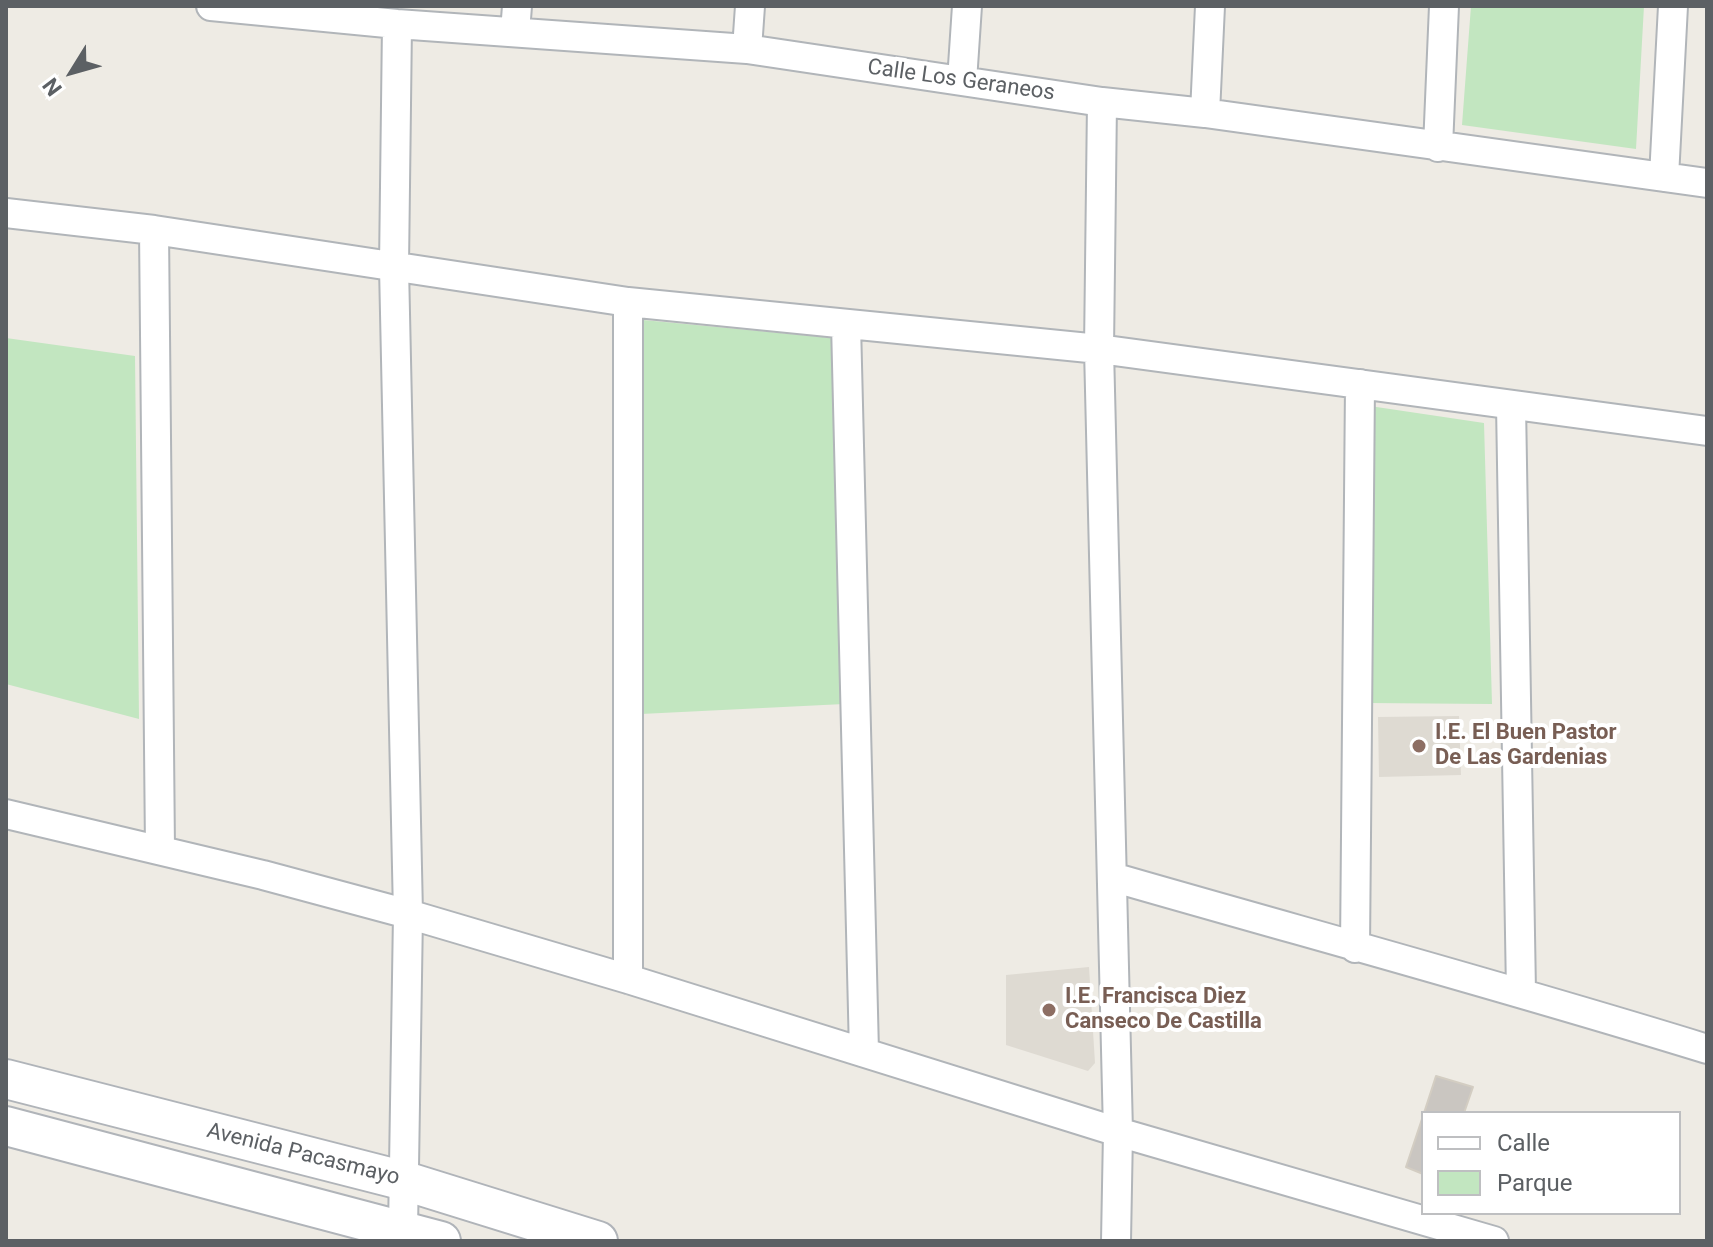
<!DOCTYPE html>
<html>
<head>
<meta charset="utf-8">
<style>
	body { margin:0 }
	#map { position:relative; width:1713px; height:1247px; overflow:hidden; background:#eeebe4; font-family:Roboto,sans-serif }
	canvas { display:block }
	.frame { position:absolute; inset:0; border:8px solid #5c6064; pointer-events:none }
	.legend { position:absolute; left:1421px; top:1111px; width:260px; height:104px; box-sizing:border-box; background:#fff; border:2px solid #bebfc1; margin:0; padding:10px 14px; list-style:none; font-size:24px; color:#5c6064 }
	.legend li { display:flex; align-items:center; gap:16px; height:40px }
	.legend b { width:40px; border:2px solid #bebfc1 }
	.north { position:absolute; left:32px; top:32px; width:80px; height:80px; -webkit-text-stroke:6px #fff; paint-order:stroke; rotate:233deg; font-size:22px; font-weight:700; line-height:32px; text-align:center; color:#5c6064 }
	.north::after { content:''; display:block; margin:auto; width:28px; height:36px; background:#5c6064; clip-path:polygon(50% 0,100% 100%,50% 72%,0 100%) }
</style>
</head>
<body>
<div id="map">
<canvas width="1713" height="1247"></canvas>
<div class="frame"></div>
<ul class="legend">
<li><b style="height:10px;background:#fff"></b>Calle</li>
<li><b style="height:22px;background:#c2e6c0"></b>Parque</li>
</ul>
<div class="north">N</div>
</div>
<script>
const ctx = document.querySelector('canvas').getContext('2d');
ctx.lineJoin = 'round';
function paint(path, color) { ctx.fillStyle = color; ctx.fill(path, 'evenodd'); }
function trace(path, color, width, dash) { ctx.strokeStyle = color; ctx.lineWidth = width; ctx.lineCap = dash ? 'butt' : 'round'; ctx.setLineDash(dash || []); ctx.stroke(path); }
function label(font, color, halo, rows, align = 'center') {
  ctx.font = font + ' Roboto,sans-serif'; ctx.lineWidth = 8; ctx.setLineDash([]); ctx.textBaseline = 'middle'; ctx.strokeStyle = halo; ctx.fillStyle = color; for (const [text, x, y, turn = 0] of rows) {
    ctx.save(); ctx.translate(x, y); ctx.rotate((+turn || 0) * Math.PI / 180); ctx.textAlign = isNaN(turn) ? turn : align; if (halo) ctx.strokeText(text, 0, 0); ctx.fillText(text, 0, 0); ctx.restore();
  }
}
const education = new Path2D(`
	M1459 716 1461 775 1379 777 1378 717Z
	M1089 967 1095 1063 1088 1071 1006 1045V975Z`);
const green = new Path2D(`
	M1471 6H1644L1636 149 1462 125Z
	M643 320 833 338 844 704 641 714Z
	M6 338 135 356 139 719 6 684Z
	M1363 405 1484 423 1492 704 1368 703Z`);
const building = new Path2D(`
	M1436 1076 1473 1087 1464 1113H1424Z
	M1423 1116V1174L1406 1167Z`);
const minor = new Path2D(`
	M211 6 397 24 747 49 1102 102 1205 113 1707 183
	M397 24 394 267 408 914 403 1230
	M515 32 517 6
	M747 49 750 6
	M962 81 967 6
	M1102 102 1099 349 1118 1132 1116 1241
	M1205 113 1210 6
	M1438 147 1444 6
	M1664 177 1673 6
	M6 213 154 230 628 302 1099 349 1707 431
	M154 230 160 850
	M628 302V979
	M846 324 864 1052
	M1511 405 1521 992
	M6 814 263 875 408 914 628 979 1118 1132 1494 1241
	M1112 877C1310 934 1510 988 1707 1049
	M1355 948 1360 384`);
const secondary = new Path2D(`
	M6 1079 405 1181 598 1241
	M6 1126 441 1241`);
const markers = [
	[1419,746,8,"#8d6e63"],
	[1049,1010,8,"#8d6e63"]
];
const streetNames = [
	["Calle Los Geraneos",961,81,8],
	["Avenida Pacasmayo",303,1155,14]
];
const educationNames = [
	["I.E. El Buen Pastor",1435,733],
	["De Las Gardenias",1435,758],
	["I.E. Francisca Diez",1065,997],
	["Canseco De Castilla",1065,1022]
];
paint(education, '#dedad2');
paint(green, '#c2e6c0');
paint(building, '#cac6c1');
trace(building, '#d3cdc2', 2);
trace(minor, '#b1b5b9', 32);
trace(secondary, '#b0b4b9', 42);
trace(minor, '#fff', 28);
trace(secondary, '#fff', 38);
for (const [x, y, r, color] of markers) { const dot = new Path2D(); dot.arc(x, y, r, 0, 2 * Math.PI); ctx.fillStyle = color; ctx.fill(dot); trace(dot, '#fff', 3); }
label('22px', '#5c6064', '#fff', streetNames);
label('bold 22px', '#785e54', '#fff', educationNames, 'left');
</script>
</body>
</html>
